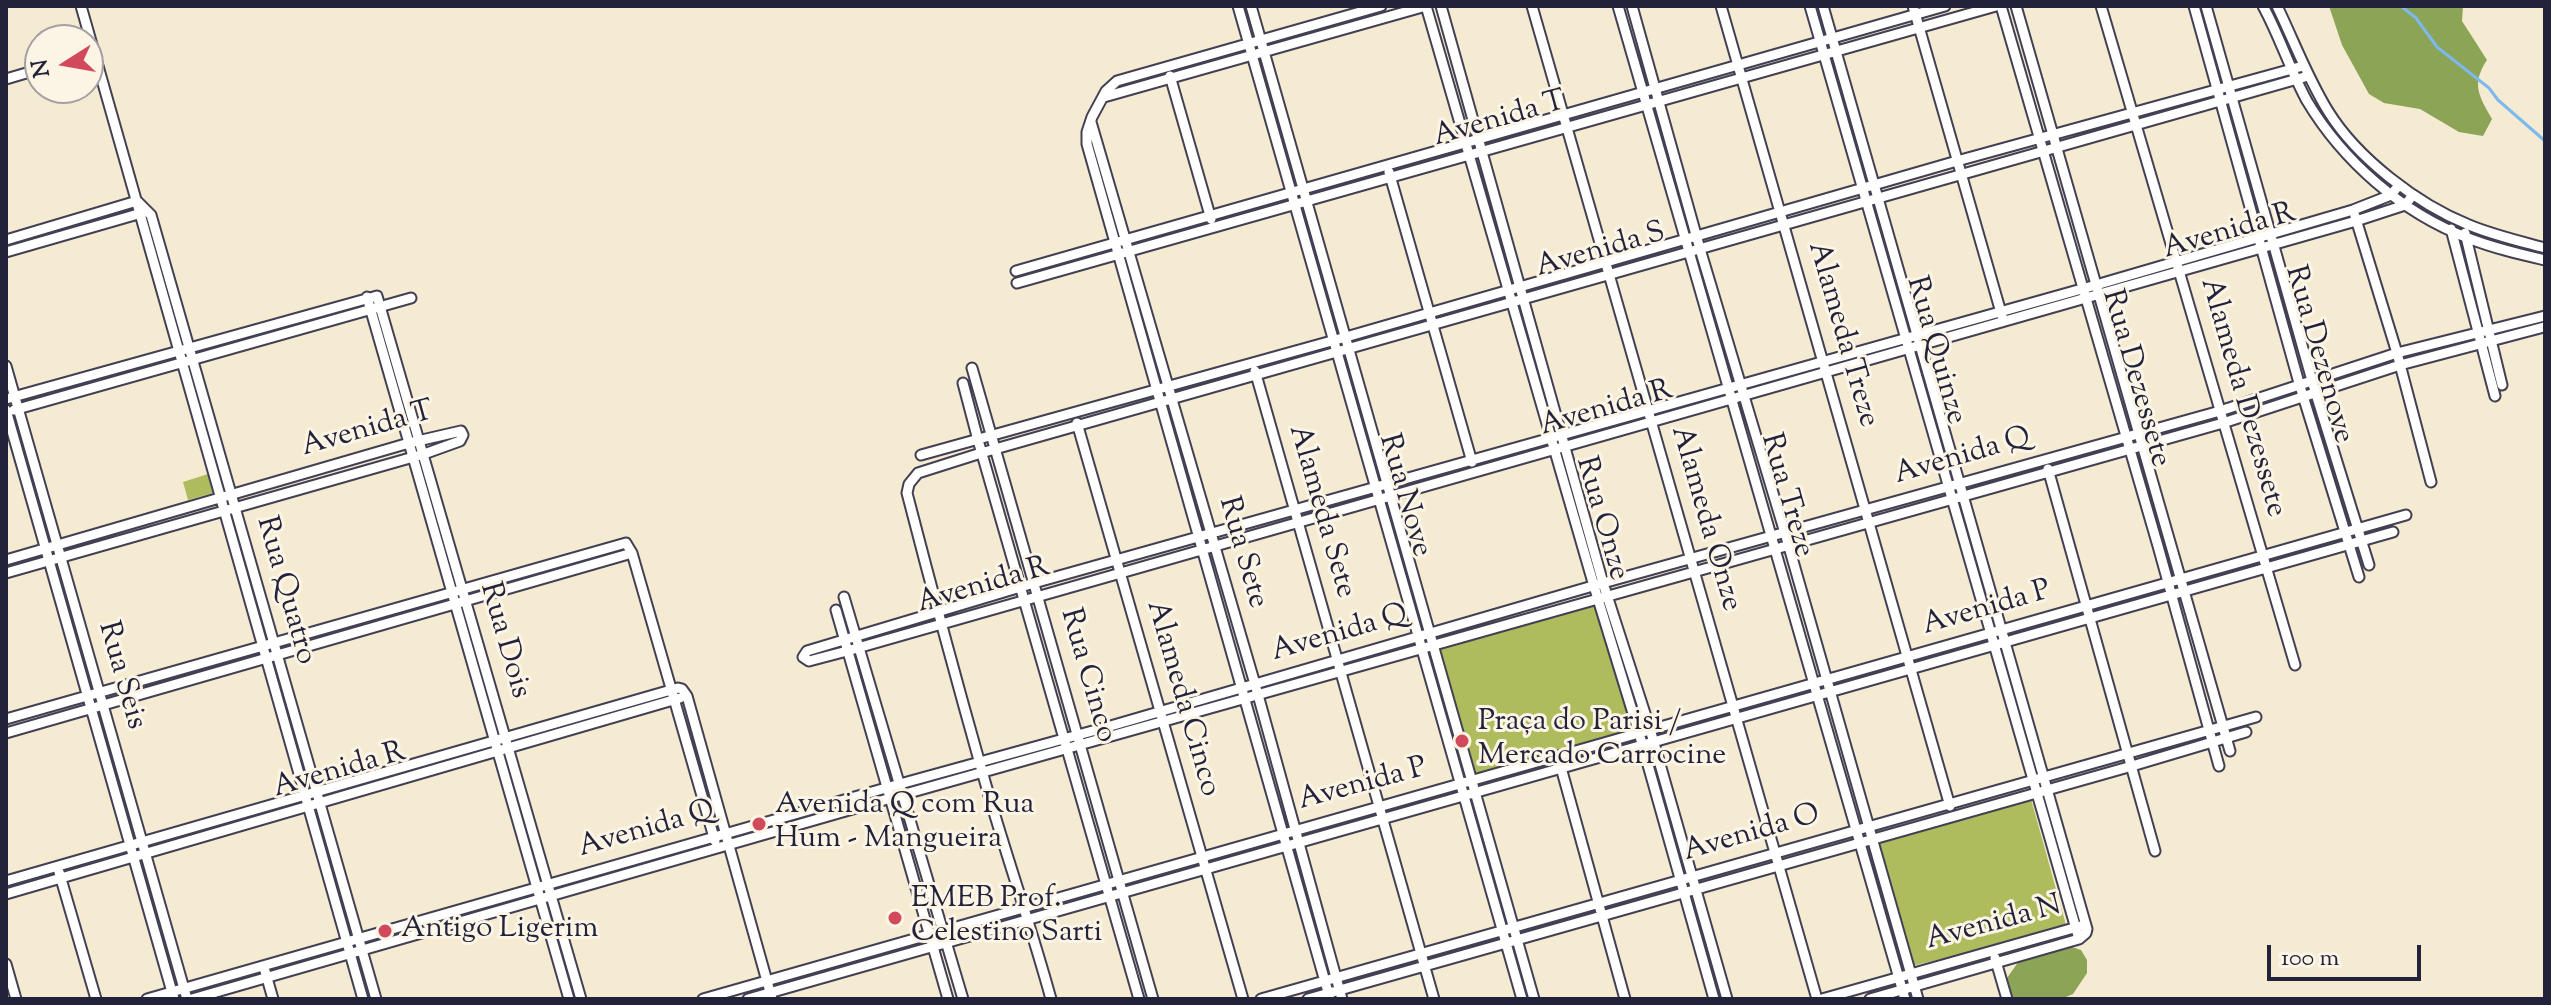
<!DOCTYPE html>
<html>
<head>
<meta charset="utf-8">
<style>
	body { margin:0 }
	#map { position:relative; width:2551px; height:1005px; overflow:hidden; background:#f4ebd2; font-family:"Sorts Mill Goudy",serif }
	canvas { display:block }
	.frame { position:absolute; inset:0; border:8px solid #22223b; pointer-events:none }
	.north { position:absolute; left:24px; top:24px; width:80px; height:80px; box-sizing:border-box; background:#fcf5e5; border:2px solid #a5a1a1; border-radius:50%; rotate:259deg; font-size:22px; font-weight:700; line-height:32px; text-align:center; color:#22223b }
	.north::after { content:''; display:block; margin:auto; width:28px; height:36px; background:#d1495b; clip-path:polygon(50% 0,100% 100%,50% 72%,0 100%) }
	.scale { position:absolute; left:2267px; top:945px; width:154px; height:36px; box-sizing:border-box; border:4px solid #22223b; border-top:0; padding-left:10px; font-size:24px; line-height:28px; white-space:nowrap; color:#22223b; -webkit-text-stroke:6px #fcf5e5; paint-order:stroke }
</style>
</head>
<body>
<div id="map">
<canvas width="2551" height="1005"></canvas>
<div class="frame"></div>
<div class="north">N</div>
<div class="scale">100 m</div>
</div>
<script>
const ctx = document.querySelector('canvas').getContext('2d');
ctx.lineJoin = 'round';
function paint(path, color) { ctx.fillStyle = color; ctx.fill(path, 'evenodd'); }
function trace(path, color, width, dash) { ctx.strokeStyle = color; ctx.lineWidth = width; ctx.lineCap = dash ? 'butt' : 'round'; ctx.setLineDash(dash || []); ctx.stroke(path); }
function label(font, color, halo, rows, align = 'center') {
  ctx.font = font + ' "Sorts Mill Goudy",serif'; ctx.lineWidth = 6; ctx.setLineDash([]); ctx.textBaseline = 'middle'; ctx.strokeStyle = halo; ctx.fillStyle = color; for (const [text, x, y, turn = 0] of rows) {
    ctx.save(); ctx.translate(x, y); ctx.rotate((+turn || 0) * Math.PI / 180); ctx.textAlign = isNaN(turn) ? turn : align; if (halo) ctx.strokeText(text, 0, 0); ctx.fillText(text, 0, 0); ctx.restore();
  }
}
const green = new Path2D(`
	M208 474 213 493 188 500 183 482Z
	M1597 601 1638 732 1474 779 1437 646Z
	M2031 799 2066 925 1991 947 1912 966 1879 844 1947 822Z`);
const forest = new Path2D(`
	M2329 6H2463L2462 21 2487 60C2471 84 2479 96 2492 119L2483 136 2459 132 2420 109 2384 103 2369 94 2342 45Z
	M2069 946 2081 950 2087 960V973L2073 994 2061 999H2012V994L2006 984 2007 978 2019 961C2037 958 2051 950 2069 946Z`);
const stream = new Path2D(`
	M2401 6 2416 18 2437 47 2489 88 2498 100 2545 141`);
const street = new Path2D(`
	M81 6 363 999
	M1238 6 1522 999
	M1251 6 1534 999
	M1441 6 1603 583 1650 729 1727 999
	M1532 6 1817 999
	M1618 6 1905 999
	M1632 6 1700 249 1785 533 1918 999
	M1721 6 1950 806
	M1810 6 2079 939
	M1823 6 2087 929 2086 933 2079 939 1870 999
	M1913 6 2002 316
	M2001 6 2158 546 2219 766
	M2016 6 2230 751
	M2101 6 2295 665
	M2194 6 2299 383 2359 577
	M2206 6 2315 391 2369 565
	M2263 6C2280 37 2290 70 2307 101 2343 161 2402 213 2468 238 2493 248 2519 254 2545 260
	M2277 6C2294 41 2307 77 2328 111 2357 158 2417 204 2469 225 2493 235 2519 241 2545 248
	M1170 76 1211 219
	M6 79 40 69
	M1104 97 1426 6 1594 586 1639 733 1714 999
	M1091 122 1255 684 1342 999
	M1389 172 1472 462
	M2399 185 2391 195 2353 210 2096 285 1034 583 807 651 803 657 809 661 847 651 2356 221 2405 205 2413 195
	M2355 216 2397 353 2431 482
	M2451 229 2495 396
	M2465 233 2502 385
	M6 240 137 201 151 215 376 999
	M6 252 145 212
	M1016 271 1945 6
	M1017 283 1996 6
	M367 297 569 999
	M6 366 187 999
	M972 368 1153 999
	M1255 371 1434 999
	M963 383 978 440 1139 999
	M6 399 377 296 581 999
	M6 410 174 999
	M14 410 411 298
	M1077 423 1243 999
	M921 455 1346 337 1957 161 2303 66
	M2048 469 2155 851
	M6 560 409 443 461 431 463 435 460 441 424 454 6 573
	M844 597 963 999
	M836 610 948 999
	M6 719 626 543 632 553 715 841
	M6 733 632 553
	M1560 764 1625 999
	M59 872 96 999
	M6 881 678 688 682 689 687 696 772 999
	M6 894 680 698
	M1995 958 2007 999
	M6 964 16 999
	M265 971 273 999
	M147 999 900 784 1107 727 1603 583 2220 411 2397 353 2545 316
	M192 999 891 798 2223 423 2400 365 2544 327
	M703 999 2406 515
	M748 999 2393 532
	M1051 999C1030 922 1003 847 982 771 956 679 931 586 907 493L909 484 918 473 981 453 2308 76
	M1261 999 2256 717
	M1308 999 2132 766 2246 732
	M1330 999 1087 144V132L1092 117 1106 91 1117 81 1381 6
	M1822 999 2081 926`);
const markers = [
	[1462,741,8,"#d1495b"],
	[759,824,8,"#d1495b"],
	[895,918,8,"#d1495b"],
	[385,931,8,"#d1495b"]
];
const streetNames = [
	["Avenida T",1500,121,-16],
	["Avenida R",2230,233,-16],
	["Avenida S",1601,252,-16],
	["Alameda Treze",1841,335,74],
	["Rua Quinze",1934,351,74],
	["Rua Dezenove",2317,355,74],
	["Rua Dezessete",2134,379,74],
	["Alameda Dezessete",2241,398,74],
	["Avenida R",1607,410,-16],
	["Avenida T",368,431,-16],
	["Avenida Q",1963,458,-16],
	["Rua Nove",1403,496,74],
	["Rua Treze",1785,496,74],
	["Alameda Sete",1320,512,74],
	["Rua Onze",1600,519,74],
	["Alameda Onze",1704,519,74],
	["Rua Sete",1241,553,74],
	["Avenida R",984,587,-16],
	["Rua Quatro",284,591,74],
	["Avenida P",1987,610,-16],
	["Avenida Q",1340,635,-16],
	["Rua Dois",503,641,74],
	["Rua Seis",120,676,74],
	["Rua Cinco",1086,676,74],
	["Alameda Cinco",1181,699,74],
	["Avenida R",340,772,-16],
	["Avenida P",1363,786,-15],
	["Avenida Q",647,831,-16],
	["Avenida O",1752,835,-16],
	["Avenida N",1994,925,-15]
];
const poiNames = [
	["Praça do Parisi /",1478,724],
	["Mercado Carrocine",1478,758],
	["Avenida Q com Rua",775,807],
	["Hum - Mangueira",775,841],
	["EMEB Prof.",911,901],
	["Celestino Sarti",911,935],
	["Antigo Ligerim",401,931]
];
paint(green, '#afbc5e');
paint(forest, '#8ba455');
trace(stream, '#7db8ef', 3);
trace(street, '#424052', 13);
trace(street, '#fff', 9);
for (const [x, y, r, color] of markers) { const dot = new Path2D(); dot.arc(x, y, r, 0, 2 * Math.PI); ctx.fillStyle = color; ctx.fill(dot); trace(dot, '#fcf5e5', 3); }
label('30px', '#22223b', '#fcf5e5', streetNames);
label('30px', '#22223b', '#fcf5e5', poiNames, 'left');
</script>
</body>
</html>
